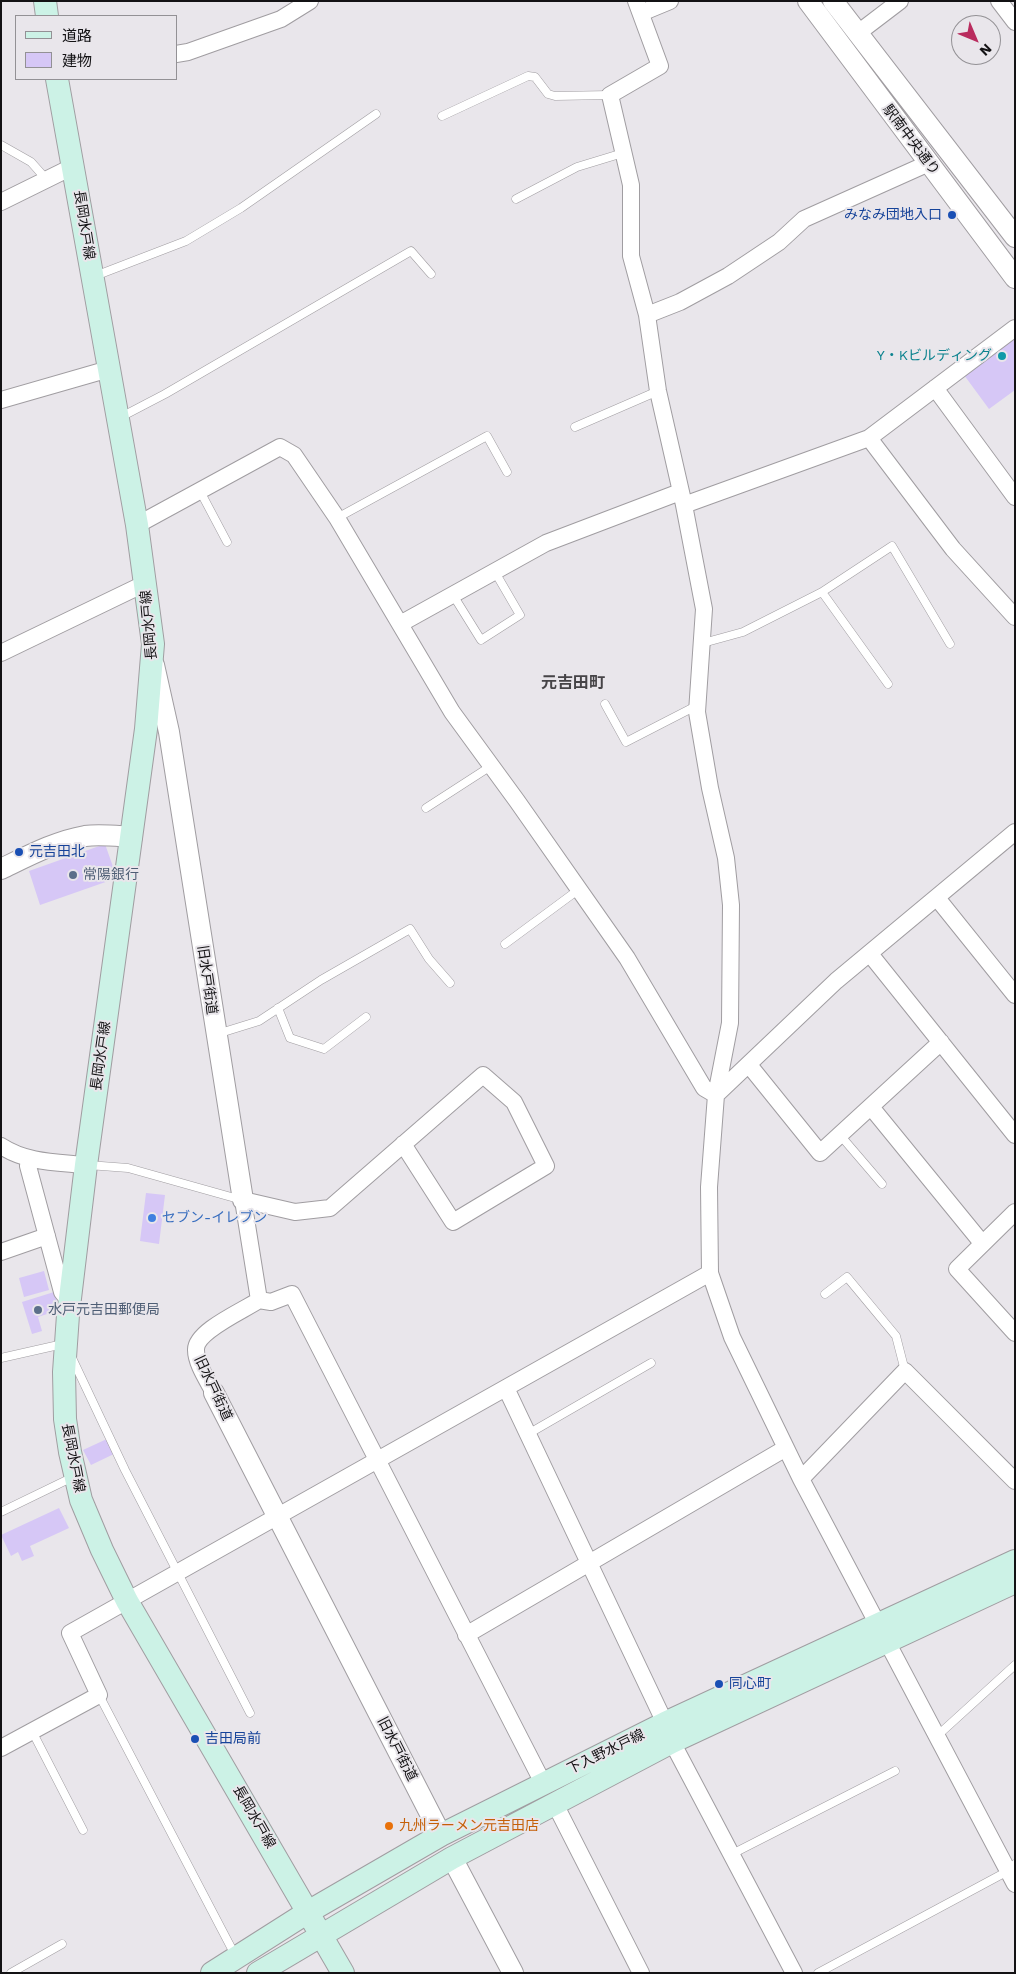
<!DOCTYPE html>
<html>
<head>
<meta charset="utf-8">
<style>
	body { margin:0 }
	#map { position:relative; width:1016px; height:1974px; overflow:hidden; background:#e9e6eb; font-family:"Work Sans","Noto Sans JP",sans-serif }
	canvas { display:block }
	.frame { position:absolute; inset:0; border:2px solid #131214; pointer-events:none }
	.legend { position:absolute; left:15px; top:15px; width:162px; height:65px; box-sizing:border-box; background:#e9e6eb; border:1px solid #939195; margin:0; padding:6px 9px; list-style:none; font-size:15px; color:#131214 }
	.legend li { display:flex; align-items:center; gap:10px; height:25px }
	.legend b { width:25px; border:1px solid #939195 }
	.north { position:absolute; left:951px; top:15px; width:50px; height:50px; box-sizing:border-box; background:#e9e6eb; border:1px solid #939195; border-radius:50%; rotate:135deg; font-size:14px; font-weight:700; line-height:20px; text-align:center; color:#131214 }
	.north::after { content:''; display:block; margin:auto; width:18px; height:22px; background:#b92c5e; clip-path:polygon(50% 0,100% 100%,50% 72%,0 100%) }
</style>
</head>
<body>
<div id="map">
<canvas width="1016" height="1974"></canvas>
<div class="frame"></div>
<ul class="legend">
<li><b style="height:6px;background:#ccf2e6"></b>道路</li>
<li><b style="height:14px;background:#d6c7f6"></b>建物</li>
</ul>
<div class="north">N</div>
</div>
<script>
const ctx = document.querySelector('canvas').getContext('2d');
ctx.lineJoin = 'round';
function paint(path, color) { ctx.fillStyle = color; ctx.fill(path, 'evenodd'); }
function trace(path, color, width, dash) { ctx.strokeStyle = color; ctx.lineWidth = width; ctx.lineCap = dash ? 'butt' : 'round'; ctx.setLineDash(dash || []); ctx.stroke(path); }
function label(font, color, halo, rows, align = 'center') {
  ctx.font = font + ' "Work Sans","Noto Sans JP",sans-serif'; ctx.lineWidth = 4; ctx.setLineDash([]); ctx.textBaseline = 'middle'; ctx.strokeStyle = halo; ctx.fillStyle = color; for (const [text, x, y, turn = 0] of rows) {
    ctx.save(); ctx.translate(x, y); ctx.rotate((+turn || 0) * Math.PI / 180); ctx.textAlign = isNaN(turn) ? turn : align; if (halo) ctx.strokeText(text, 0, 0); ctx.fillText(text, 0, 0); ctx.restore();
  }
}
const building = new Path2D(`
	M1015 337V390L989 409 964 375Z
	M105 844 117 878 40 905 29 871Z
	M146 1193 165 1195 159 1244 140 1241Z
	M44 1271 49 1290 24 1297 19 1278Z
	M54 1292 57 1302 48 1305 50 1313 38 1317 42 1331 32 1334 22 1302Z
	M109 1438 116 1453 91 1465 83 1450Z
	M59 1508 69 1528 30 1546 34 1556 22 1561 18 1552 11 1556 1 1535Z`);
const service = new Path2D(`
	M442 116 528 76 535 77 548 94 555 96 610 95
	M1 145 31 162 47 180
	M516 199 577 167 623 153
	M95 276 186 241 241 208 376 114
	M119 418 165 394 411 251 431 274
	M575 427 658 391
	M200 491 227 542
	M337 518 487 436 507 472
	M822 592 892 546 950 644
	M453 595 481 640 520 615 495 572
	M703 643 743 632 822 592 888 684
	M605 704 626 742 696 706
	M426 808 491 766
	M505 944 578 890
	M278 1008 290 1038 324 1049 366 1017
	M217 1034 259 1021 321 980 410 929 429 959 450 983
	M840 1135 882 1184
	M88 1165 128 1168 242 1200
	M825 1294 847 1277 896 1336 905 1371
	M1 1358 63 1344
	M72 1358 125 1470 250 1713
	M528 1434 651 1363
	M1 1512 73 1477
	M99 1695 235 1955
	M32 1731 83 1830
	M937 1736 1015 1665
	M732 1854 895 1771
	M11 1973 62 1944
	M818 1973 1008 1871 1015 1864`);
const minor = new Path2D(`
	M636 1 660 66 610 95 631 185V256L647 315 658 391 684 505 704 609 697 712 710 788 726 858 731 905 730 1023 716 1095 709 1187 710 1273 732 1337 801 1479 1015 1884
	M999 1 1015 22
	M641 13 670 1
	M858 33 900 1
	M176 54 188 52 281 19 310 1
	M1 202 74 166
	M647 315 680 302 728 276 779 242 804 219 929 163
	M935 388 1015 497
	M1 400 109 369
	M869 438 953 549 1015 617
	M684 505 869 438 1015 328
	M137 525 280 447 294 455 337 518 452 712 517 801 627 958 704 1088 716 1095 836 981 1015 832
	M400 624 546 543 680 492
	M1 653 146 583
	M937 898 1015 995
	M870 954 1015 1135
	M749 1065 820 1153 941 1042
	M871 1107 982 1243
	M1 1146C27 1163 56 1162 86 1165
	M29 1159 28 1166 62 1292 70 1302
	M1015 1212 957 1269 1015 1333
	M1 1252 47 1236
	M259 1300 271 1302 292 1294 543 1783
	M506 1388 665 1723
	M214 1393C208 1381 196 1364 196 1350 195 1331 245 1310 259 1300L243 1200 295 1212 330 1208 483 1075 514 1102 546 1166 453 1222 403 1144
	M801 1479 905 1371 1015 1481
	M466 1635 786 1448
	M672 1742 794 1973
	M1 1748 99 1695 70 1633 710 1273
	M555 1804 641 1973`);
const tertiary = new Path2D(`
	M808 1 1015 278
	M833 1 1015 237
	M154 665 169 732 243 1200
	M1 869C28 856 56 841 85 836 100 834 116 836 132 837
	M214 1393 441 1835
	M452 1858 513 1973`);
const secondary = new Path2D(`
	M45 1 47 16
	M57 79 137 525 153 644 146 729 86 1165 68 1315 64 1372 65 1419 70 1452 81 1500 102 1550 127 1601 343 1973
	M212 1973 308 1912 441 1835 665 1723 1015 1561
	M258 1973 452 1858 672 1742 1015 1582`);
const markers = [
	[952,215,5,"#1a4fb4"],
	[1002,356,5,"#0f9aa8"],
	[19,852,5,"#1a4fb4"],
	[73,875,5,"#5c6f8a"],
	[152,1218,5,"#3f7fe0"],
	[38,1310,5,"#5c6f8a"],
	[719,1684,5,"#1a4fb4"],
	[195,1739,5,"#1a4fb4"],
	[389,1826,5,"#e8710a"]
];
const streetNames = [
	["駅南中央通り",911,140,53],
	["長岡水戸線",84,225,81],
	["長岡水戸線",149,625,-95],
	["旧水戸街道",207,980,82],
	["長岡水戸線",101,1056,-82],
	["旧水戸街道",213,1388,65],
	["長岡水戸線",73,1458,79],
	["旧水戸街道",397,1749,63],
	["下入野水戸線",606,1752,-26],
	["長岡水戸線",254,1817,60]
];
const transitNames = [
	["みなみ団地入口",942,215,"right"],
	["元吉田北",29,852],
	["同心町",729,1684],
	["吉田局前",205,1739]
];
const cultureNames = [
	["Y・Kビルディング",992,356]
];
const serviceNames = [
	["常陽銀行",83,875],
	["水戸元吉田郵便局",48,1310]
];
const shopNames = [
	["セブン-イレブン",162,1218]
];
const foodNames = [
	["九州ラーメン元吉田店",399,1826]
];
const quarterNames = [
	["元吉田町",573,683]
];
paint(building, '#d6c7f6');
trace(service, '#a09da1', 9);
trace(minor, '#a09da1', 18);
trace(tertiary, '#a09da1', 22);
trace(secondary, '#a09da1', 24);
trace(service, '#fff', 8);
trace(minor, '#fff', 16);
trace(tertiary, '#fff', 20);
trace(secondary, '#ccf2e6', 22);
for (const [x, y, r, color] of markers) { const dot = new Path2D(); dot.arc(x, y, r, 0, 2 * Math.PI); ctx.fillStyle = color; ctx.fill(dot); trace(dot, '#e9e6eb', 2); }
label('14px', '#131214', '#e9e6eb', streetNames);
label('14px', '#164399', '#e9e6eb', transitNames, 'left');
label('14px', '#0d838f', '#e9e6eb', cultureNames, 'right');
label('14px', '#4e5e75', '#e9e6eb', serviceNames, 'left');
label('14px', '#366cbe', '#e9e6eb', shopNames, 'left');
label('14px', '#c56008', '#e9e6eb', foodNames, 'left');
label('bold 16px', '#464447', '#e9e6eb', quarterNames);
</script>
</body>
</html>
